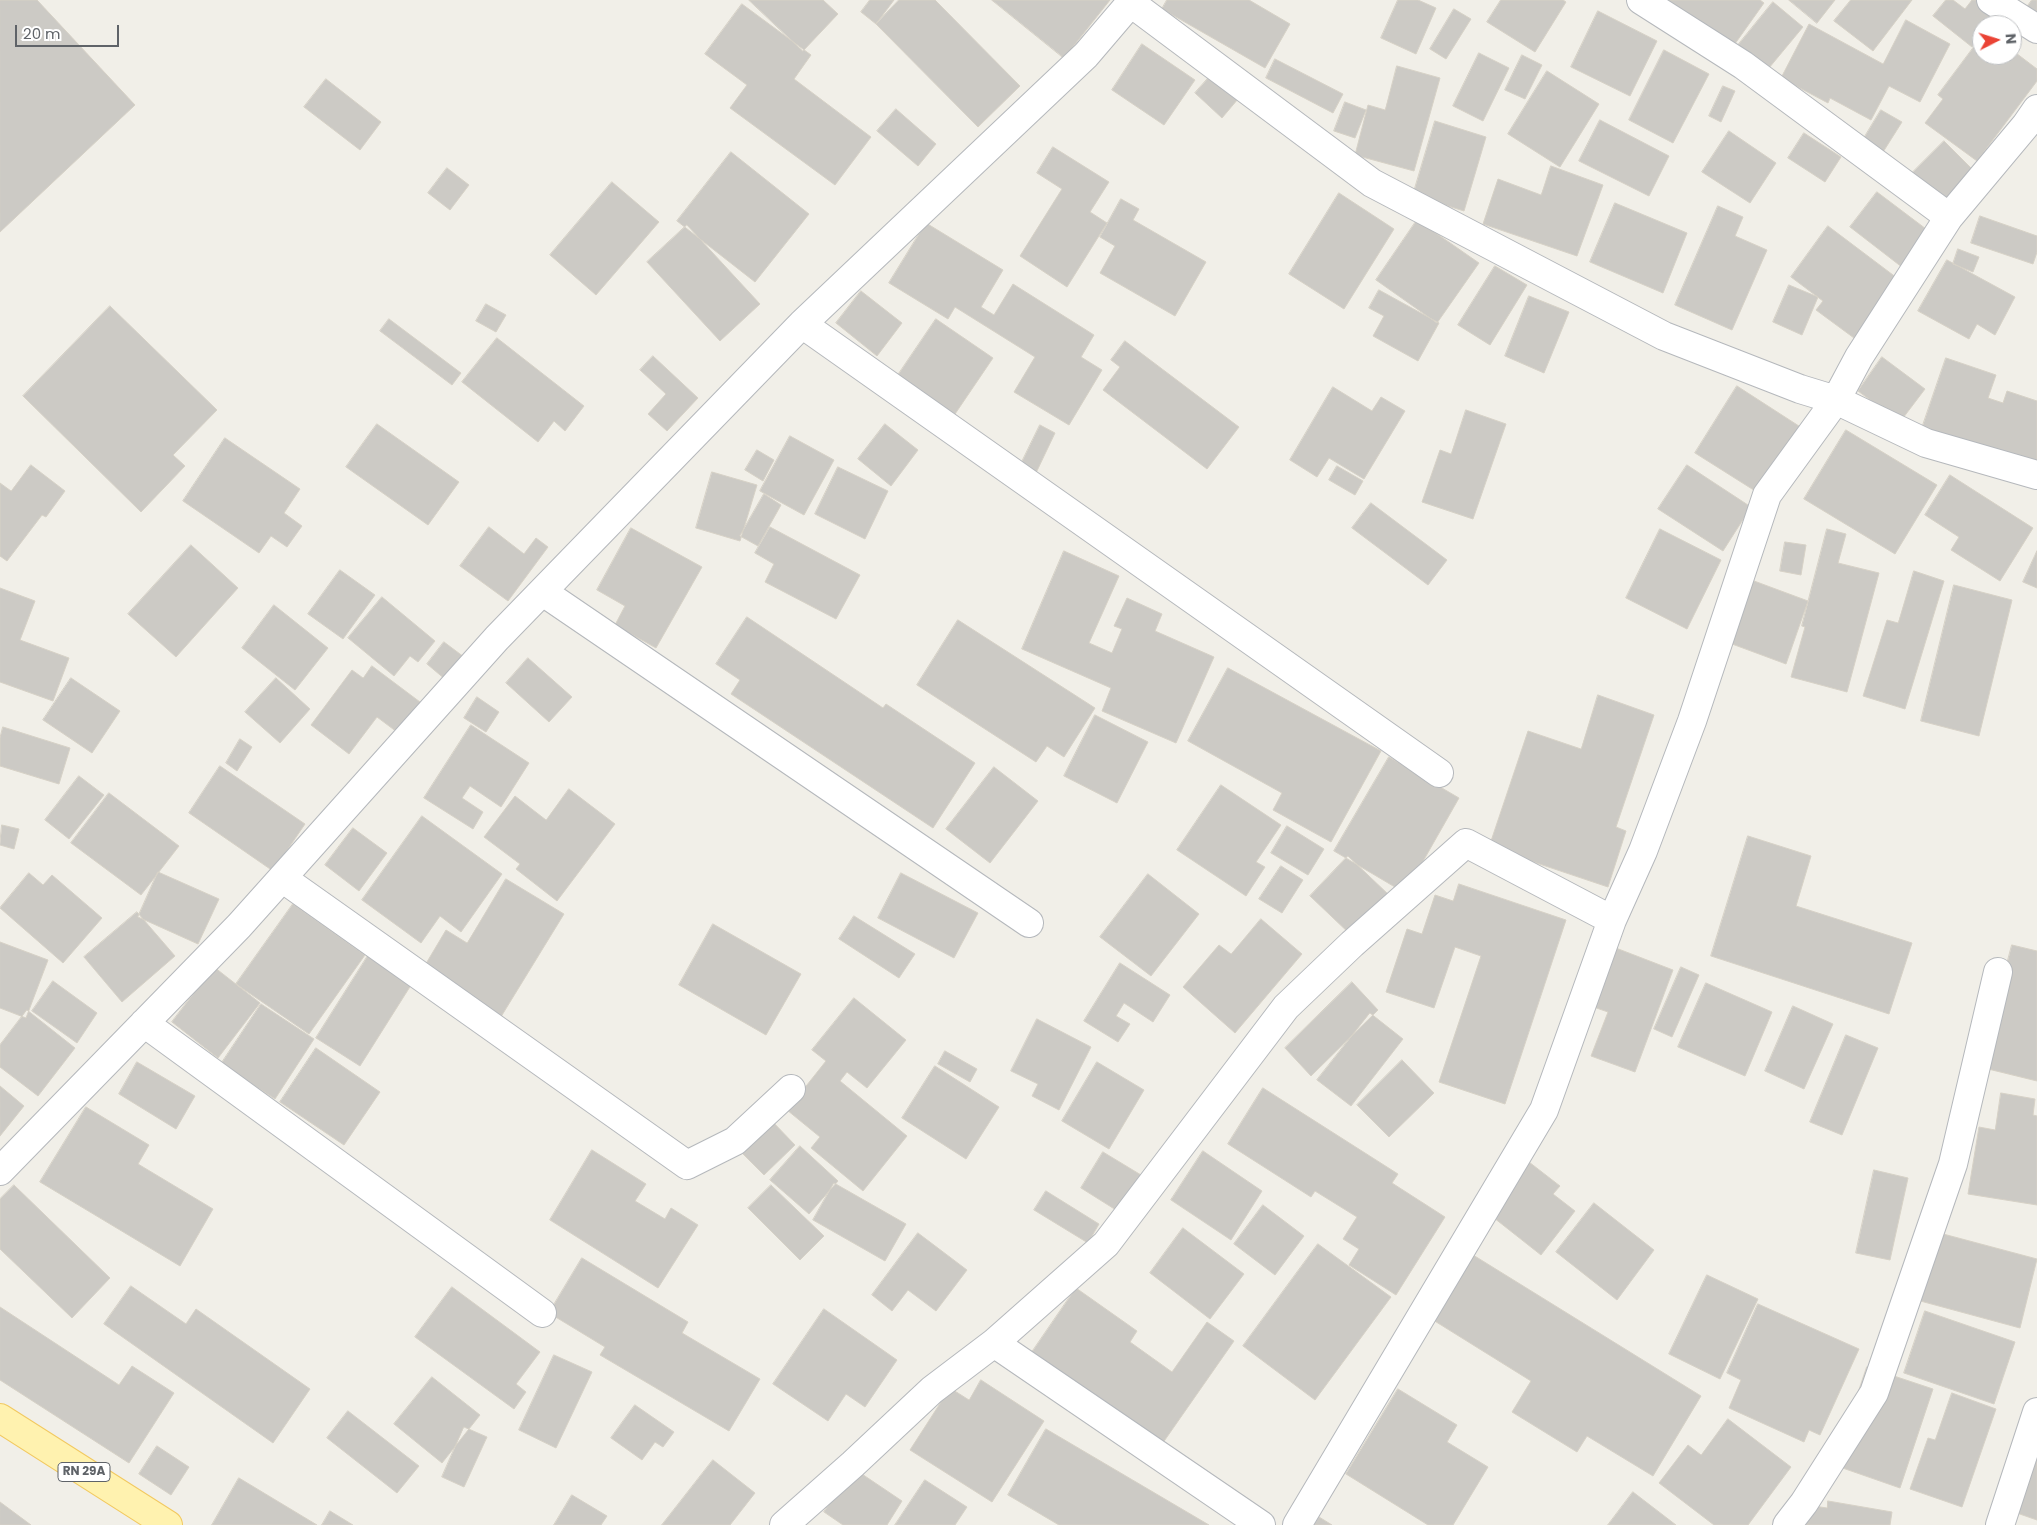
<!DOCTYPE html>
<html>
<head>
<meta charset="utf-8">
<style>
	body { margin:0 }
	#map { position:relative; width:2037px; height:1525px; overflow:hidden; background:#f1efe8; font-family:Poppins,sans-serif }
	canvas { display:block }
	.north { position:absolute; left:1972px; top:15px; width:50px; height:50px; box-sizing:border-box; background:#fff; border:1px solid #bfc1c3; border-radius:50%; rotate:85deg; font-size:14px; font-weight:700; line-height:20px; text-align:center; color:#5f6368 }
	.north::after { content:''; display:block; margin:auto; width:18px; height:22px; background:#ea4335; clip-path:polygon(50% 0,100% 100%,50% 72%,0 100%) }
	.scale { position:absolute; left:15px; top:25px; width:104px; height:22px; box-sizing:border-box; border:2px solid #5f6368; border-top:0; padding-left:6px; font-size:15px; line-height:18px; white-space:nowrap; color:#5f6368; -webkit-text-stroke:4px #fff; paint-order:stroke }
</style>
</head>
<body>
<div id="map">
<canvas width="2037" height="1525"></canvas>
<div class="north">N</div>
<div class="scale">20 m</div>
</div>
<script>
const ctx = document.querySelector('canvas').getContext('2d');
ctx.lineJoin = 'round';
function paint(path, color) { ctx.fillStyle = color; ctx.fill(path, 'evenodd'); }
function trace(path, color, width, dash) { ctx.strokeStyle = color; ctx.lineWidth = width; ctx.lineCap = dash ? 'butt' : 'round'; ctx.setLineDash(dash || []); ctx.stroke(path); }
function label(font, color, halo, rows, align = 'center') {
  ctx.font = font + ' Poppins,sans-serif'; ctx.lineWidth = 4; ctx.setLineDash([]); ctx.textBaseline = 'middle'; ctx.strokeStyle = halo; ctx.fillStyle = color; for (const [text, x, y, turn = 0] of rows) {
    ctx.save(); ctx.translate(x, y); ctx.rotate((+turn || 0) * Math.PI / 180); ctx.textAlign = isNaN(turn) ? turn : align; if (halo) ctx.strokeText(text, 0, 0); ctx.fillText(text, 0, 0); ctx.restore();
  }
}
const building = new Path2D(`
	M0 0H37L135 105 0 232Z
	M749 0H823L838 14 803 51Z
	M870 0H894L876 24 861 12Z
	M899 0H935L1020 86 978 127 876 24Z
	M992 0H1110L1064 58Z
	M1167 0H1249L1290 24 1265 68 1162 9Z
	M1398 0H1418L1436 8 1416 54 1381 38Z
	M1501 0H1563L1566 2 1535 52 1487 22Z
	M1666 0H1760L1764 3 1732 48Z
	M1789 0H1835L1817 23Z
	M1851 0H1912L1873 51 1834 21Z
	M1946 0H1953L1965 9 1972 0H1983L1999 13 1990 25H1982V35L1972 47 1933 16Z
	M2032 0H2037V19L2024 11Z
	M1773 2 1803 27 1764 74 1734 50Z
	M742 4 811 55 794 79 871 137 835 185 730 108 747 85 705 54Z
	M1454 9 1471 19 1446 59 1430 49Z
	M1598 11 1657 41 1630 96 1571 67Z
	M1906 20 1950 44 1920 102 1889 86 1871 120 1830 98 1828 103 1781 78 1809 24 1883 64Z
	M1982 36V55H2012V50L2037 69V81L1977 161 1925 123 1943 99 1938 95Z
	M1142 44 1195 80 1164 125 1112 90Z
	M1664 50 1709 74 1673 143 1629 120Z
	M1479 53 1509 68 1483 121 1453 106Z
	M1522 55 1542 65 1525 99 1505 90Z
	M1275 59 1343 94 1333 113 1266 78Z
	M1397 66 1440 78 1414 171 1355 155 1368 105 1385 110Z
	M1547 71 1599 104 1560 167 1508 134Z
	M1211 75 1238 99 1222 118 1195 93Z
	M326 79 381 122 360 150 304 107Z
	M1723 86 1735 91 1721 122 1709 116Z
	M1345 102 1366 110 1355 138 1334 131Z
	M896 109 936 144 918 166 877 131Z
	M1881 110 1902 122 1878 160 1858 148Z
	M1600 120 1669 156 1649 196 1579 161Z
	M1435 121 1486 137 1464 211 1413 195Z
	M1729 131 1776 163 1750 203 1702 172Z
	M1804 133 1841 157 1825 182 1788 158Z
	M1944 141 1977 174 1945 206 1912 173Z
	M1053 147 1109 182 1090 212 1107 223 1067 287 1020 256 1062 189 1037 173Z
	M731 152 809 214 755 282 677 221Z
	M1551 166 1603 185 1577 256 1483 224 1498 179 1541 195Z
	M447 168 469 185 450 210 428 193Z
	M612 182 659 222 596 295 550 255Z
	M1877 192 1934 235 1907 271 1850 227Z
	M1339 193 1394 229 1344 309 1289 274Z
	M1121 199 1139 209 1133 220 1206 262 1175 316 1100 273 1115 246 1100 237Z
	M1615 203 1687 233 1663 293 1590 262Z
	M1718 206 1743 217 1735 236 1767 250 1732 330 1675 305Z
	M1980 216 2037 236V252L2033 264 1971 243Z
	M1417 220 1479 263 1437 323 1376 280Z
	M926 223 1003 270 981 307 994 315 1013 284 1094 335 1081 357 1102 370 1069 425 1014 392 1035 357 955 307 948 319 889 283Z
	M687 225 760 304 720 341 647 262Z
	M1828 226 1897 278 1854 338 1816 310 1823 301 1791 277Z
	M1958 249 1979 257 1973 272 1953 264Z
	M1947 260 2015 297 1995 335 1977 324 1969 339 1918 311Z
	M1495 266 1527 285 1490 345 1458 325Z
	M1789 285 1818 297 1802 335 1773 322Z
	M1379 290 1439 323 1418 361 1373 336 1384 316 1369 308Z
	M861 291 902 323 877 356 836 323Z
	M1529 296 1569 312 1544 373 1505 356Z
	M486 304 506 315 496 332 476 321Z
	M110 306 217 410 173 455 185 466 141 512 23 396Z
	M389 319 461 373 452 385 380 331Z
	M936 319 993 358 953 417 896 378Z
	M497 338 584 406 565 431 554 421 538 442 462 382Z
	M1125 341 1239 427 1207 469 1103 390 1120 367 1111 360Z
	M653 356 698 398 667 431 648 414 666 394 640 370Z
	M1882 357 1925 389 1900 422 1858 391Z
	M1946 358 1996 375 1988 398 2003 403 2007 391 2037 401V467L1922 428Z
	M1737 386 1802 428 1760 494 1695 453Z
	M1333 387 1372 411 1381 397 1405 411 1364 479 1329 458 1317 477 1290 460Z
	M1466 410 1506 424 1473 519 1422 502 1440 450 1451 454Z
	M377 424 459 482 428 525 346 467Z
	M885 424 918 450 891 486 858 459Z
	M1040 425 1055 433 1035 475 1019 468Z
	M1846 430 1937 485 1895 554 1804 499Z
	M790 436 834 460 804 515 760 491Z
	M225 438 300 489 284 513 302 526 287 547 271 536 259 553 183 501Z
	M757 450 774 460 763 481 745 470Z
	M31 465 65 491 46 517 42 515 7 561 0 556V483L11 491Z
	M1687 465 1751 507 1723 551 1658 509Z
	M1337 466 1363 481 1355 495 1329 480Z
	M838 467 888 491 865 539 815 514Z
	M712 472 757 485 740 541 696 528Z
	M1950 475 2033 528 2000 581 1951 550 1959 537 1925 515Z
	M764 494 781 505 758 546 740 536Z
	M1371 503 1447 560 1428 585 1352 528Z
	M489 527 524 554 536 538 548 547 508 601 460 566Z
	M770 527 860 575 836 619 765 582 774 564 755 553Z
	M631 528 702 567 656 648 615 625 625 606 597 590Z
	M1660 529 1721 560 1687 629 1626 598Z
	M1827 529 1846 534 1838 563 1879 573 1847 692 1791 677 1805 627 1802 626Z
	M1785 542 1806 545 1801 575 1780 571Z
	M191 545 238 588 176 657 128 614Z
	M1064 551 1119 576 1089 643 1112 653 1122 629 1114 626 1127 598 1162 614 1155 631 1214 657 1176 743 1102 711 1111 688 1022 649Z
	M2037 551V588L2023 582Z
	M340 570 375 595 343 639 308 614Z
	M1914 571 1944 581 1905 709 1863 696 1887 620 1898 623Z
	M1746 578 1808 601 1786 664 1724 641Z
	M1954 585 2012 600 1979 736 1921 721Z
	M0 588 35 601 20 640 69 658 53 701 0 682Z
	M382 597 435 641 418 662 410 656 394 676 348 638Z
	M274 605 328 648 295 690 242 648Z
	M747 617 883 708 886 704 975 763 933 828 731 694 740 680 716 664Z
	M958 620 1095 708 1064 757 1047 746 1036 762 917 685Z
	M444 642 464 657 446 680 427 664Z
	M528 658 572 697 549 722 506 683Z
	M372 666 420 702 397 732 377 717 349 754 311 725 352 670 363 678Z
	M1228 668 1381 751 1331 842 1273 810 1282 793 1188 741Z
	M71 678 120 711 92 753 43 720Z
	M276 678 310 709 280 743 245 712Z
	M1598 695 1654 715 1616 827 1626 831 1608 887 1489 847 1528 731 1581 749Z
	M477 697 499 712 486 732 464 718Z
	M1095 715 1148 742 1117 803 1064 776Z
	M471 725 529 763 501 807 470 786 462 798 483 812 473 829 424 798Z
	M3 727 70 748 59 784 0 766V738Z
	M240 739 252 747 237 771 226 763Z
	M1389 757 1459 798 1405 893 1334 851Z
	M220 766 305 824 273 871 189 813Z
	M994 767 1038 801 990 863 946 829Z
	M79 776 104 795 69 839 45 820Z
	M1221 785 1281 825 1256 862 1265 867 1246 896 1177 850Z
	M569 789 615 824 557 901 516 869 520 864 484 837 515 796 546 820Z
	M109 793 179 846 141 895 71 843Z
	M422 816 502 874 461 932 440 916 421 943 362 900Z
	M2 825 19 829 14 849 0 845Z
	M1287 826 1324 849 1308 875 1271 853Z
	M353 828 387 853 359 891 325 865Z
	M1748 836 1811 856 1796 906 1912 943 1889 1014 1711 956Z
	M1348 856 1389 895 1351 935 1310 896Z
	M1281 866 1303 880 1282 913 1259 899Z
	M158 872 219 899 198 944 138 917Z
	M29 873 43 885 52 875 102 918 63 963 0 908Z
	M901 873 978 913 954 958 878 918Z
	M1148 874 1199 914 1151 976 1100 937Z
	M506 879 564 914 499 1020 421 972 446 930 467 943Z
	M1459 884 1566 920 1505 1104 1439 1082 1481 956 1455 947 1434 1008 1386 992 1407 929 1422 934 1435 895 1453 901Z
	M293 904 365 955 309 1034 236 984Z
	M137 912 175 956 122 1002 84 957Z
	M854 916 915 954 899 978 839 939Z
	M1261 919 1302 954 1235 1033 1183 987 1219 945 1231 954Z
	M713 924 801 974 766 1035 679 985Z
	M0 942 48 960 26 1018 0 1008Z
	M1608 945 1673 970 1635 1072 1591 1056 1608 1012 1585 1004Z
	M2012 945 2037 951V1081L1980 1067Z
	M369 954 413 982 360 1066 316 1038Z
	M1120 963 1170 995 1153 1022 1124 1003 1116 1016 1130 1024 1118 1042 1084 1021Z
	M214 967 260 1003 218 1058 172 1022Z
	M1681 967 1699 975 1672 1037 1654 1029Z
	M53 981 97 1013 77 1043 32 1011Z
	M1352 982 1378 1010 1311 1076 1285 1048Z
	M1706 983 1772 1012 1745 1076 1678 1047Z
	M854 998 906 1040 867 1088 847 1072 840 1081 907 1136 863 1191 811 1148 820 1137 787 1110 826 1061 812 1050Z
	M261 1004 314 1039 275 1099 221 1064Z
	M1793 1006 1833 1024 1804 1089 1765 1071Z
	M27 1010 75 1048 38 1096 0 1067V1045Z
	M1370 1013 1403 1039 1351 1106 1317 1080Z
	M1037 1019 1091 1047 1059 1110 1032 1096 1038 1084 1011 1071Z
	M1846 1035 1878 1048 1842 1135 1810 1122Z
	M316 1048 380 1092 344 1145 280 1102Z
	M945 1051 977 1069 970 1082 938 1064Z
	M1402 1060 1434 1093 1389 1137 1357 1105Z
	M137 1062 195 1096 176 1129 119 1094Z
	M1097 1062 1144 1090 1109 1149 1062 1121Z
	M935 1066 999 1107 966 1159 902 1118Z
	M0 1086 24 1106 0 1136Z
	M1263 1088 1398 1174 1392 1183 1445 1217 1396 1295 1349 1265 1359 1249 1343 1239 1357 1217 1315 1191 1311 1197 1228 1144Z
	M2001 1093 2035 1099 2033 1115 2037 1116V1205L1968 1194 1979 1127 1995 1130Z
	M86 1107 149 1145 138 1164 213 1209 180 1266 40 1182Z
	M770 1119 795 1145 764 1175 739 1150Z
	M800 1146 838 1181 809 1214 770 1180Z
	M592 1150 646 1184 635 1201 665 1219 671 1208 698 1225 658 1288 550 1220Z
	M1203 1151 1262 1191 1231 1240 1171 1200Z
	M1103 1152 1146 1178 1124 1215 1081 1188Z
	M1529 1162 1560 1186 1553 1194 1575 1211 1541 1255 1489 1214Z
	M1874 1170 1908 1178 1890 1260 1856 1253Z
	M834 1183 906 1224 885 1261 813 1220Z
	M14 1185 110 1278 72 1318 0 1249V1199Z
	M771 1185 824 1236 800 1260 748 1208Z
	M1046 1191 1099 1224 1088 1243 1034 1210Z
	M1594 1203 1654 1250 1617 1300 1556 1252Z
	M1263 1205 1304 1236 1275 1275 1234 1244Z
	M1183 1228 1244 1274 1210 1319 1150 1273Z
	M1932 1231 2037 1259 2020 1328 1913 1299Z
	M918 1233 967 1270 936 1311 908 1290 892 1311 872 1295Z
	M1318 1244 1391 1297 1315 1400 1243 1346Z
	M1465 1250 1701 1396 1653 1476 1587 1436 1577 1452 1512 1412 1531 1381 1425 1315Z
	M582 1258 688 1322 682 1333 760 1379 729 1431 600 1355 605 1347 549 1313Z
	M1707 1275 1758 1299 1720 1379 1669 1354Z
	M131 1286 186 1324 196 1309 310 1389 273 1443 104 1324Z
	M452 1287 540 1352 516 1384 526 1392 514 1409 415 1337Z
	M1076 1288 1137 1331 1130 1342 1172 1372 1207 1322 1234 1341 1160 1447 1030 1355Z
	M1758 1304 1859 1349 1820 1435 1809 1430 1804 1442 1729 1408 1741 1380 1727 1373Z
	M0 1307 119 1385 132 1366 174 1393 129 1463 0 1380Z
	M824 1309 897 1360 865 1407 846 1394 828 1421 773 1384Z
	M1925 1311 2015 1342 1994 1404 1904 1373Z
	M554 1355 592 1372 556 1448 519 1430Z
	M1867 1367 1933 1389 1900 1488 1834 1465Z
	M432 1377 480 1415 442 1463 394 1424Z
	M981 1380 1044 1421 992 1502 910 1450 950 1388 969 1400Z
	M1398 1389 1457 1425 1447 1442 1488 1467 1453 1525H1428L1346 1474Z
	M1952 1393 1996 1409 1962 1507 1910 1489 1928 1438 1935 1440Z
	M635 1405 674 1432 663 1447 655 1442 642 1460 611 1438Z
	M348 1411 419 1466 397 1493 327 1438Z
	M1728 1419 1791 1467 1748 1525H1714L1659 1483 1688 1445 1701 1455Z
	M464 1427 487 1437 464 1487 442 1477Z
	M1046 1429 1209 1525H1059L1008 1495Z
	M2037 1445V1520L2014 1512Z
	M157 1446 189 1467 171 1495 139 1474Z
	M713 1460 755 1493 730 1525H662Z
	M853 1468 902 1501 887 1525H843L824 1512Z
	M239 1478 317 1525H212Z
	M925 1480 967 1507 955 1525H895Z
	M1633 1492 1676 1525H1608Z
	M572 1495 607 1516 601 1525H554Z
	M1828 1501 1892 1512 1890 1525H1803L1807 1505 1827 1508Z
	M0 1502 31 1525H0Z
	M330 1511 353 1525H322Z
	M1319 1517 1332 1525H1314Z`);
const minor = new Path2D(`
	M1641 0 1743 65 1949 217
	M1991 0 2037 29
	M1131 3 1372 183 1664 336 1800 389 1836 400 1767 495 1692 721 1643 851 1612 920
	M2037 109 2026 125 1949 217 1859 357 1836 400 1926 443 2037 475
	M802 324 1439 773
	M543 592 1029 923
	M282 878 687 1165 735 1141 791 1089
	M144 1023 542 1313
	M0 1171 239 926 497 638 802 324 1086 55 1133 0
	M994 1343 1261 1525
	M784 1525 853 1464 932 1390 994 1343 1106 1244 1286 1007 1352 944 1466 843 1612 920 1544 1110 1297 1525
	M1787 1525 1804 1503 1874 1393 1953 1164 1998 972
	M2000 1525 2037 1412`);
const major = new Path2D(`
	M0 1418 168 1525`);
const shields = [
	[84,1472,52]
];
const shieldNames = [
	["RN 29A",84,1472]
];
paint(building, '#cccac5');
trace(building, '#d6d1c6', 1);
trace(minor, '#b5b8bc', 30);
trace(major, '#f2c960', 30);
trace(minor, '#fff', 28);
trace(major, '#fff2af', 28);
for (const [x, y, w] of shields) { const box = new Path2D(); box.roundRect(x - w / 2, y - 9.5, w, 19, 4); ctx.fillStyle = '#fff'; ctx.fill(box); trace(box, '#5f6368', 1); }
label('bold 12px', '#5f6368', null, shieldNames);
</script>
</body>
</html>
